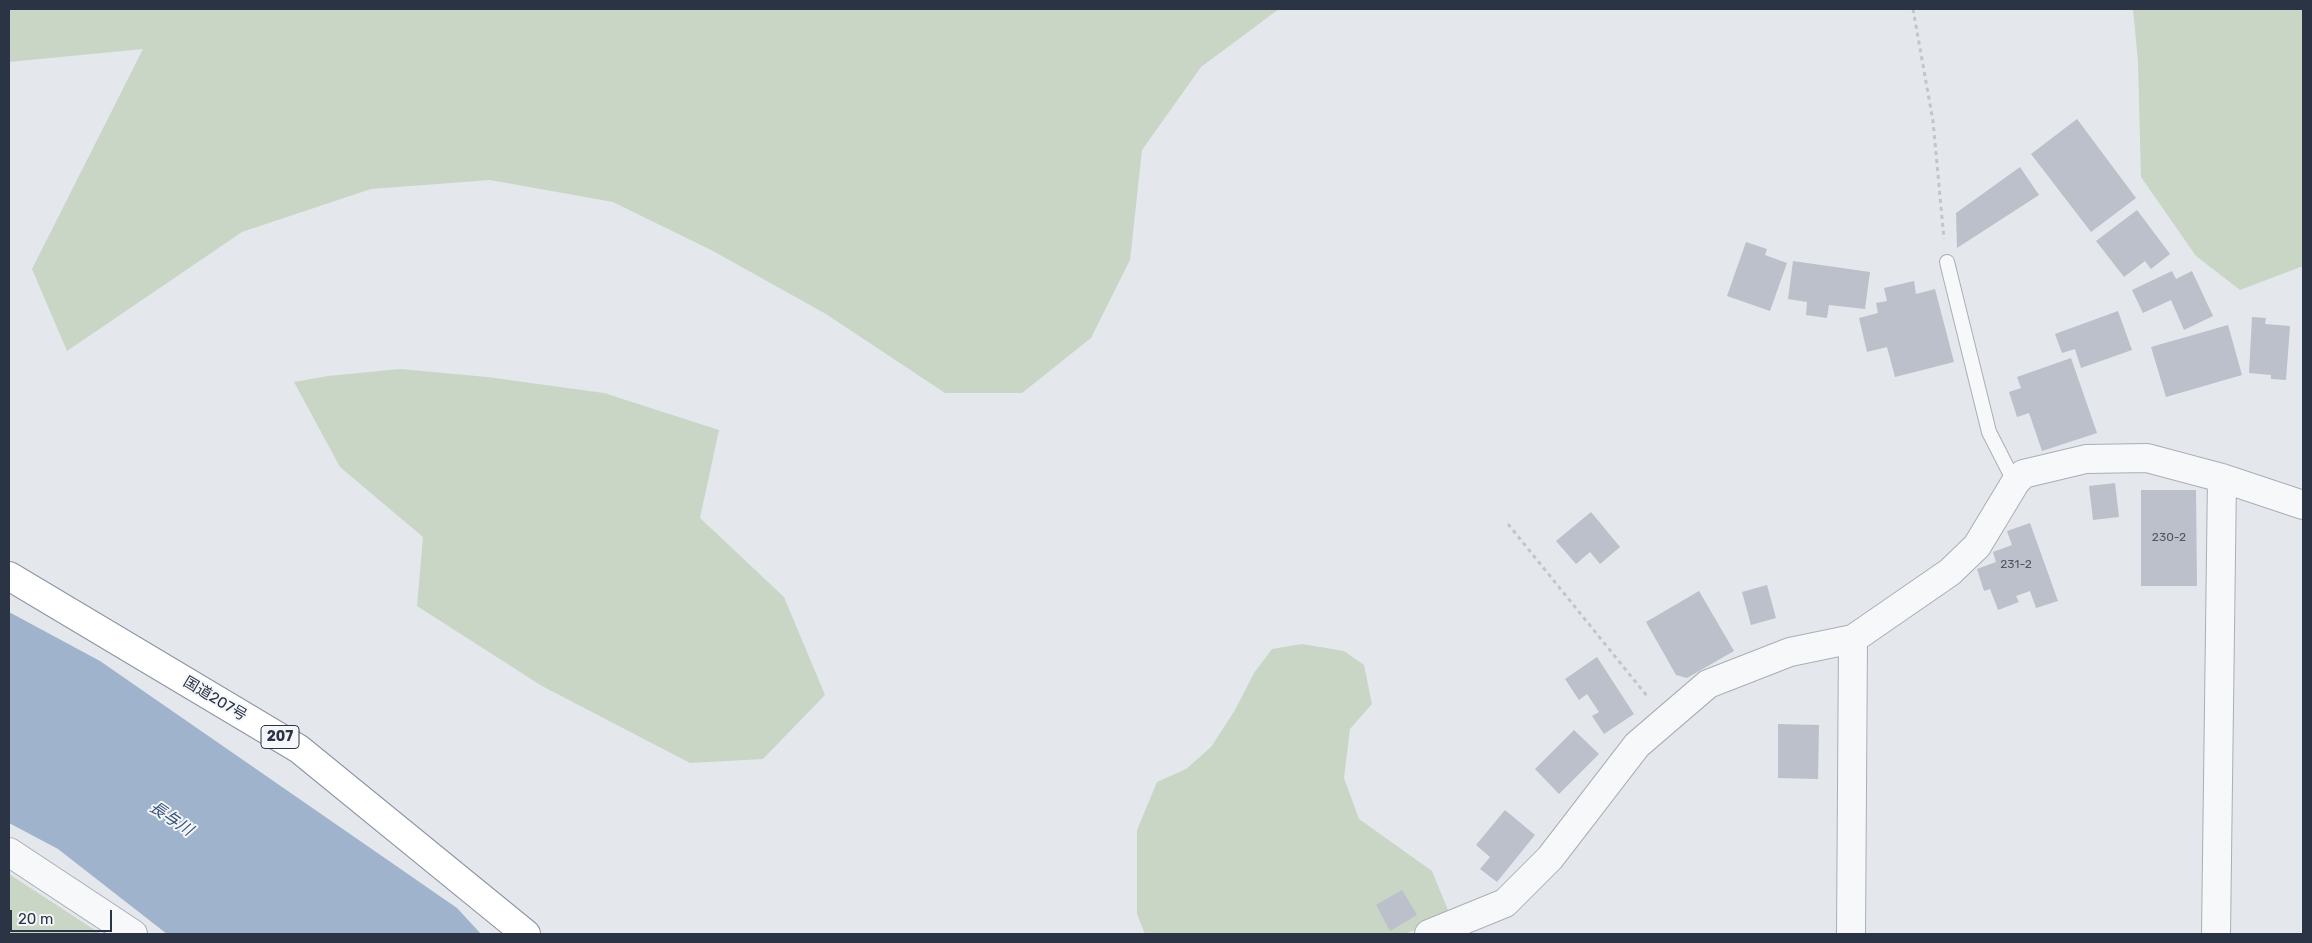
<!DOCTYPE html>
<html>
<head>
<meta charset="utf-8">
<style>
	body { margin:0 }
	#map { position:relative; width:2312px; height:943px; overflow:hidden; background:#e4e7ec; font-family:Rubik,sans-serif }
	canvas { display:block }
	.frame { position:absolute; inset:0; border:10px solid #2b3445; pointer-events:none }
	.scale { position:absolute; left:10px; top:910px; width:102px; height:22px; box-sizing:border-box; border:2px solid #2b3445; border-top:0; padding-left:6px; font-size:15px; line-height:18px; white-space:nowrap; color:#2b3445; -webkit-text-stroke:4px #f4f6f9; paint-order:stroke }
</style>
</head>
<body>
<div id="map">
<canvas width="2312" height="943"></canvas>
<div class="frame"></div>
<div class="scale">20 m</div>
</div>
<script>
const ctx = document.querySelector('canvas').getContext('2d');
ctx.lineJoin = 'round';
function paint(path, color) { ctx.fillStyle = color; ctx.fill(path, 'evenodd'); }
function trace(path, color, width, dash) { ctx.strokeStyle = color; ctx.lineWidth = width; ctx.lineCap = dash ? 'butt' : 'round'; ctx.setLineDash(dash || []); ctx.stroke(path); }
function label(font, color, halo, rows, align = 'center') {
  ctx.font = font + ' Rubik,"Noto Sans JP",sans-serif'; ctx.lineWidth = 4; ctx.setLineDash([]); ctx.textBaseline = 'middle'; ctx.strokeStyle = halo; ctx.fillStyle = color; for (const [text, x, y, turn = 0] of rows) {
    ctx.save(); ctx.translate(x, y); ctx.rotate((+turn || 0) * Math.PI / 180); ctx.textAlign = isNaN(turn) ? turn : align; if (halo) ctx.strokeText(text, 0, 0); ctx.fillText(text, 0, 0); ctx.restore();
  }
}
const green = new Path2D(`
	M9 9H1279L1201 67 1142 150 1130 260 1091 338 1022 393H945L826 314 713 251 613 202 490 180 371 189 242 232 67 351 32 269 143 49 9 62Z
	M2133 9H2303V266L2240 290 2196 256 2141 177 2138 61Z
	M400 369 487 377 604 393 719 430 700 518 784 597 825 695 763 759 690 763 542 686 417 606 423 537 340 467 294 382 328 376Z
	M1302 644 1344 651 1364 665 1372 704 1350 729 1344 778 1359 819 1432 871 1450 915 1405 934H1145L1137 914V830L1157 782 1186 769 1211 747 1235 710 1254 673 1272 649Z
	M9 874 101 934H9Z`);
const water = new Path2D(`
	M9 612 100 661 457 908 481 934H167L58 849 9 823Z`);
const building = new Path2D(`
	M2077 119 2136 198 2091 232 2031 154Z
	M2020 167 2039 195 1957 248 1956 213Z
	M2137 210 2170 254 2151 269 2145 261 2124 277 2096 241Z
	M1746 242 1767 249 1765 255 1787 263 1770 311 1727 296Z
	M1793 261 1870 272 1865 309 1829 305 1827 318 1806 315 1807 302 1788 299Z
	M2172 271 2176 279 2192 271 2213 316 2184 330 2171 300 2143 313 2132 290Z
	M1914 281 1916 294 1935 289 1954 362 1895 377 1887 347 1867 352 1859 318 1878 313 1876 303 1887 301 1884 288Z
	M2118 311 2132 350 2081 368 2075 349 2062 353 2055 334Z
	M2252 317 2266 318 2265 324 2290 326 2286 380 2271 379V375L2249 373Z
	M2228 325 2242 375 2166 397 2151 347Z
	M2071 358 2097 433 2042 451 2029 413 2017 417 2009 392 2021 388 2017 377Z
	M2115 483 2119 517 2093 520 2089 486Z
	M2141 490H2196L2197 586H2141Z
	M1591 512 1620 547 1600 564 1590 552 1576 564 1556 541Z
	M2030 523 2058 601 2036 608 2030 591 2016 596 2019 602 1998 610 1990 589 1984 591 1977 569 1996 562 1993 552 2012 545 2007 531Z
	M1767 585 1776 618 1751 625 1742 592Z
	M1699 591 1734 651 1687 678 1676 675 1646 622Z
	M1597 657 1634 714 1604 734 1592 716 1599 712 1587 694 1579 700 1565 679Z
	M1778 724 1819 725 1818 779 1778 778Z
	M1574 730 1599 754 1559 794 1535 769Z
	M1505 810 1535 835 1497 882 1480 869 1490 857 1476 845Z
	M1402 890 1417 915 1390 931 1376 905Z`);
const path = new Path2D(`
	M1913 9 1933 121 1944 239
	M1508 524 1647 696`);
const service = new Path2D(`
	M1947 262 1989 432 2015 483`);
const minor = new Path2D(`
	M9 852 133 934
	M1429 934 1505 903 1550 858 1637 745 1708 684 1790 652 1853 639 1950 572 1977 546 2015 483 2023 474 2086 459 2147 458 2222 478 2303 505
	M1851 934 1853 639
	M2216 934 2222 478`);
const trunk = new Path2D(`
	M9 576 299 749 526 934`);
const numberNames = [
	["230-2",2169,538],
	["231-2",2016,565]
];
const shields = [
	[280,737,38]
];
const shieldNames = [
	["207",280,737]
];
const streetNames = [
	["国道207号",215,699,31]
];
const waterNames = [
	["長与川",171,819,34]
];
paint(green, '#c9d6c5');
paint(water, '#9fb4cc');
paint(building, '#bbc0ca');
trace(service, '#a9aeb7', 16);
trace(minor, '#a9aeb7', 30);
trace(trunk, '#8b94a3', 30);
trace(path, '#c2c5cb', 3, [4, 4]);
trace(service, '#f7f8fa', 14);
trace(minor, '#f7f8fa', 28);
trace(trunk, '#fff', 28);
label('12px', '#4f5766', null, numberNames);
for (const [x, y, w] of shields) { const box = new Path2D(); box.roundRect(x - w / 2, y - 11.5, w, 23, 4); ctx.fillStyle = '#f4f6f9'; ctx.fill(box); trace(box, '#2b3445', 1); }
label('bold 14px', '#2b3445', null, shieldNames);
label('15px', '#2b3445', '#f4f6f9', streetNames);
label('italic 16px', '#34527a', '#f4f6f9', waterNames);
</script>
</body>
</html>
